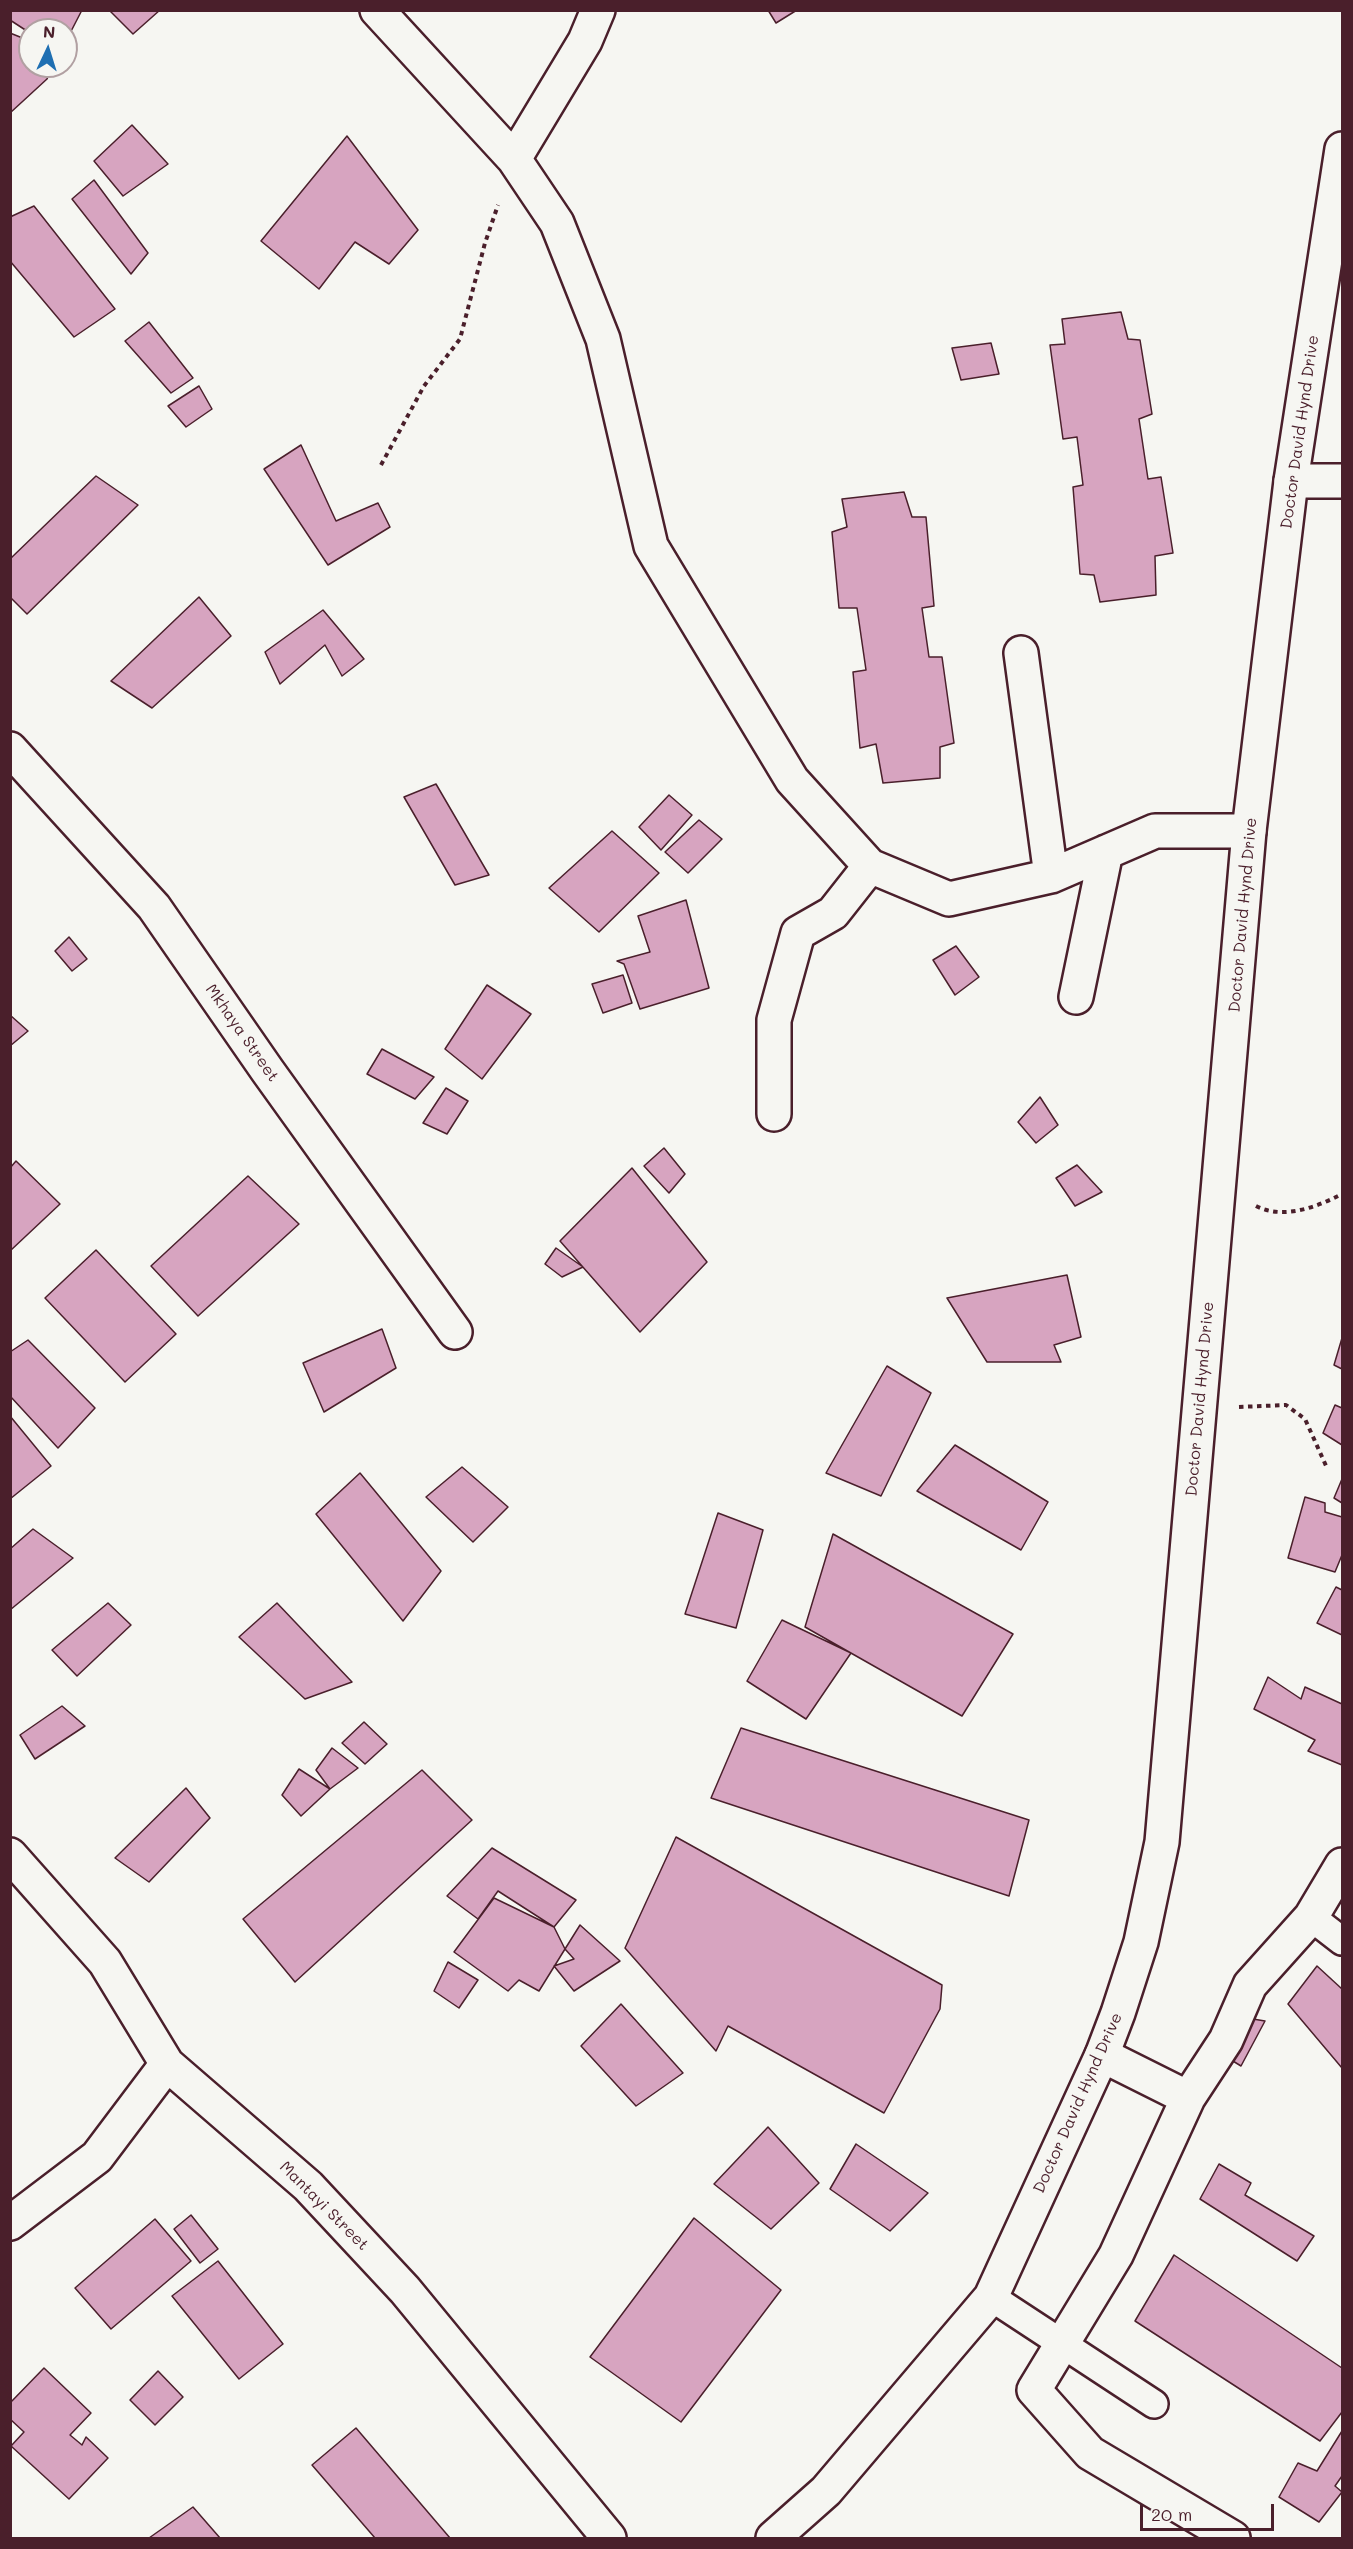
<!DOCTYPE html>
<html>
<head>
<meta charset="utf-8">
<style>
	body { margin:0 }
	#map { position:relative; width:1353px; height:2549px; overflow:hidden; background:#f6f6f2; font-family:Mali,sans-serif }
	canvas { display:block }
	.frame { position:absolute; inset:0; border:12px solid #4a1f2b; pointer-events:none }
	.north { position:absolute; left:18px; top:18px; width:60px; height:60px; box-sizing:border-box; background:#f6f6f2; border:2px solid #b1a0a2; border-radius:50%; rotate:4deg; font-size:16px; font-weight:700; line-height:24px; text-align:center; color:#4a1f2b }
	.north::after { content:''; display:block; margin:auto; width:21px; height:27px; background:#1f6fb2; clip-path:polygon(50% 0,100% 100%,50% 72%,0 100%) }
	.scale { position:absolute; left:1140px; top:2504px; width:134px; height:27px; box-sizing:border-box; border:3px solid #4a1f2b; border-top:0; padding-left:8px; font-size:18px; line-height:21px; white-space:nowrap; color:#4a1f2b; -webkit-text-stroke:4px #f6f6f2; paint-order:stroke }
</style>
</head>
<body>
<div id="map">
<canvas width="1353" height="2549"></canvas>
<div class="frame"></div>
<div class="north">N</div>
<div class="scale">20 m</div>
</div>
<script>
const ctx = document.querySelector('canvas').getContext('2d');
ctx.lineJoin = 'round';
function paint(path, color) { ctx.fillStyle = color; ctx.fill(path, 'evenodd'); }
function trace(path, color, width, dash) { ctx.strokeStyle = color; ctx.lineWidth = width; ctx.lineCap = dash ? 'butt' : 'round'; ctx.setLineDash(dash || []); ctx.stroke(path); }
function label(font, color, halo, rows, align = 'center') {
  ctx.font = font + ' Mali,sans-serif'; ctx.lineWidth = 6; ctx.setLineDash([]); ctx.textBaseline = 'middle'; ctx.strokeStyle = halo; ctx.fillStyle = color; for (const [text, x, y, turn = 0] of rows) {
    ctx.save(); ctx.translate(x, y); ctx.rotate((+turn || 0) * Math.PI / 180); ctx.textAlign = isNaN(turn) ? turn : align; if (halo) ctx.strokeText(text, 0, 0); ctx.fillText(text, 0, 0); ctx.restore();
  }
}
const building = new Path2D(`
	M10 10H82L66 41V30H30V33L10 20Z
	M109 10H160L133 34Z
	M768 10H797L776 23Z
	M10 33 30 41V66H53L47 79 10 113Z
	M132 125 168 164 123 196 94 161Z
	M347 136 418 230 389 264 355 242 319 289 261 241Z
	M94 180 148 253 131 274 72 199Z
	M34 206 115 309 74 337 10 261V217Z
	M1121 312 1128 339 1140 340 1152 414 1139 419 1148 479 1161 477 1173 553 1155 556 1156 595 1100 602 1094 575 1080 574 1073 487 1083 485 1077 437 1063 439 1050 345 1065 344 1062 319Z
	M149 322 193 378 171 393 125 341Z
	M991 343 999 374 961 380 952 348Z
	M199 386 212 409 186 427 168 406Z
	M301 445 336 521 378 503 390 527 328 565 264 469Z
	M96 476 138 505 27 614 10 597V559Z
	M904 492 912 517H926L934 606 922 608 929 657H942L954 743 940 747V778L883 783 876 744 860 748 853 672 866 670 857 608H839L832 532 847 527 842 499Z
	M199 597 231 636 152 708 111 681Z
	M323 610 364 659 342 676 325 645 280 684 265 652Z
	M436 784 489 875 455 885 404 797Z
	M669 795 692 815 661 850 639 827Z
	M699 820 722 839 688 873 665 852Z
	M612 831 659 873 599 932 549 888Z
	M686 900 709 988 640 1009 624 964 617 961 650 952 638 916Z
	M69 937 87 959 72 971 55 951Z
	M956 946 979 977 955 995 933 960Z
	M623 975 632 1003 603 1013 592 984Z
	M487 985 531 1014 482 1079 445 1049Z
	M10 1015 28 1031 10 1046Z
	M382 1049 434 1077 415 1099 367 1074Z
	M446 1088 468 1101 447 1134 423 1123Z
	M1040 1097 1058 1125 1036 1143 1018 1122Z
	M664 1148 685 1174 669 1193 644 1166Z
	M16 1161 60 1204 10 1251V1168Z
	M1077 1165 1102 1192 1075 1206 1056 1178Z
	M632 1168 707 1262 640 1332 560 1241Z
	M248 1176 299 1224 198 1316 151 1266Z
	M556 1248 583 1267 562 1277 545 1264Z
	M96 1250 176 1334 125 1382 45 1298Z
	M1067 1275 1081 1337 1054 1345 1061 1362H987L947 1298Z
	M382 1329 396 1368 324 1412 303 1363Z
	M1342 1338V1369L1334 1365Z
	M28 1340 95 1408 58 1448 10 1396V1352Z
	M887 1366 931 1393 881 1496 826 1473Z
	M1335 1405 1342 1408V1445L1323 1433Z
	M10 1416 51 1466 10 1499Z
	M955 1445 1048 1502 1021 1550 917 1491Z
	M462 1467 508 1507 473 1542 426 1497Z
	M360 1473 441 1571 403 1621 316 1514Z
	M1342 1479V1503L1334 1498Z
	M1305 1497 1325 1503V1512L1342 1517V1555L1335 1572 1288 1558Z
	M718 1513 763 1530 736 1628 685 1614Z
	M33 1529 73 1558 10 1610V1549Z
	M833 1534 1013 1634 962 1716 805 1627Z
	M1336 1587 1342 1590V1635L1317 1623Z
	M108 1603 131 1625 77 1676 52 1650Z
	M277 1603 352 1682 305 1699 239 1637Z
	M782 1620 851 1653 806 1719 747 1681Z
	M1268 1677 1301 1699 1305 1687 1342 1704V1765L1308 1751 1315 1740 1254 1709Z
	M62 1706 85 1726 35 1759 20 1735Z
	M364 1722 387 1744 365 1764 342 1743Z
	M741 1728 1029 1820 1009 1896 711 1798Z
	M332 1748 358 1768 330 1789 316 1770Z
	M299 1769 330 1789 301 1816 282 1795Z
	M422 1770 472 1820 295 1982 243 1919Z
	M186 1788 210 1818 149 1882 115 1858Z
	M676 1837 942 1985 940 2009 884 2113 728 2026 716 2051 625 1948Z
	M492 1848 576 1900 554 1927 498 1891 478 1919 447 1896Z
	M494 1898 554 1927 565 1949 539 1991 519 1980 508 1991 454 1952Z
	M580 1925 620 1961 574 1991 554 1966 574 1959 565 1949Z
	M448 1962 478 1980 459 2008 434 1991Z
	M1317 1966 1342 1989V2068L1288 2004Z
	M621 2004 683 2073 636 2106 581 2046Z
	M1247 2018 1265 2021 1241 2066 1228 2058Z
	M768 2127 819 2183 771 2229 714 2184Z
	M856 2144 928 2193 890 2231 830 2189Z
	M1219 2164 1251 2183 1245 2195 1314 2236 1297 2261 1200 2199Z
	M191 2215 218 2249 200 2263 174 2229Z
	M694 2218 781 2290 681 2422 590 2357Z
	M155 2219 191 2261 111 2329 75 2288Z
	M1174 2255 1342 2368V2412L1320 2441 1135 2321Z
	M218 2261 283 2344 239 2379 172 2296Z
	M44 2368 91 2413 70 2435 82 2445 86 2437 108 2458 69 2499 11 2446 24 2432 10 2419V2403Z
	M158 2371 183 2397 155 2425 130 2400Z
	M356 2428 450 2538H375L312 2465Z
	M1342 2431V2476L1335 2486 1342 2492 1319 2522 1279 2497 1298 2463 1317 2471Z
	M193 2507 220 2538H149Z`);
const path = new Path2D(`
	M381 465 424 386 460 339 485 243 498 205
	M1256 1206C1283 1220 1317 1207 1342 1194
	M1239 1407 1286 1405 1305 1419 1327 1468`);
const lane = new Path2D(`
	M1311 1917 1342 1941
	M991 2297 1154 2404`);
const street = new Path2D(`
	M377 10 514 159 557 223 603 339 651 546 792 780 870 866 949 899 1051 876 1155 831H1249
	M514 159 585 41 598 10
	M1291 481H1342
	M1021 653 1051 876
	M10 749 154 907 267 1070 455 1332
	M1076 997 1106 852
	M774 1114V1020L798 933 833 913 870 866
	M10 1855 105 1962 167 2064 308 2186 405 2290 609 2538
	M1102 2055 1188 2098 1226 2040 1250 1985 1311 1917 1342 1865
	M1188 2098 1116 2255 1034 2390 1090 2453 1233 2538
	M10 2223 97 2157 167 2064`);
const secondary = new Path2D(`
	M773 2538 826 2491 991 2297 1102 2055 1118 2013 1141 1942 1162 1842 1249 831 1291 481 1342 149`);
const streetNames = [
	["Doctor David Hynd Drive",1300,432,-82],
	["Doctor David Hynd Drive",1243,915,-85],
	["Mkhaya Street",242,1033,55],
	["Doctor David Hynd Drive",1200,1399,-85],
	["Doctor David Hynd Drive",1078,2103,-66],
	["Mantayi Street",324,2206,45]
];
paint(building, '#d7a4c0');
trace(building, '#4a1f2b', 1.5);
trace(lane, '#4a1f2b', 32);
trace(street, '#4a1f2b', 38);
trace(secondary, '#4a1f2b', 38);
trace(path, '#4a1f2b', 4, [4.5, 4.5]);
trace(lane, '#f6f6f2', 27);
trace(street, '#f6f6f2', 33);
trace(secondary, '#f6f6f2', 33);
label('16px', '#4a1f2b', '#f6f6f2', streetNames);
</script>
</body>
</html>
